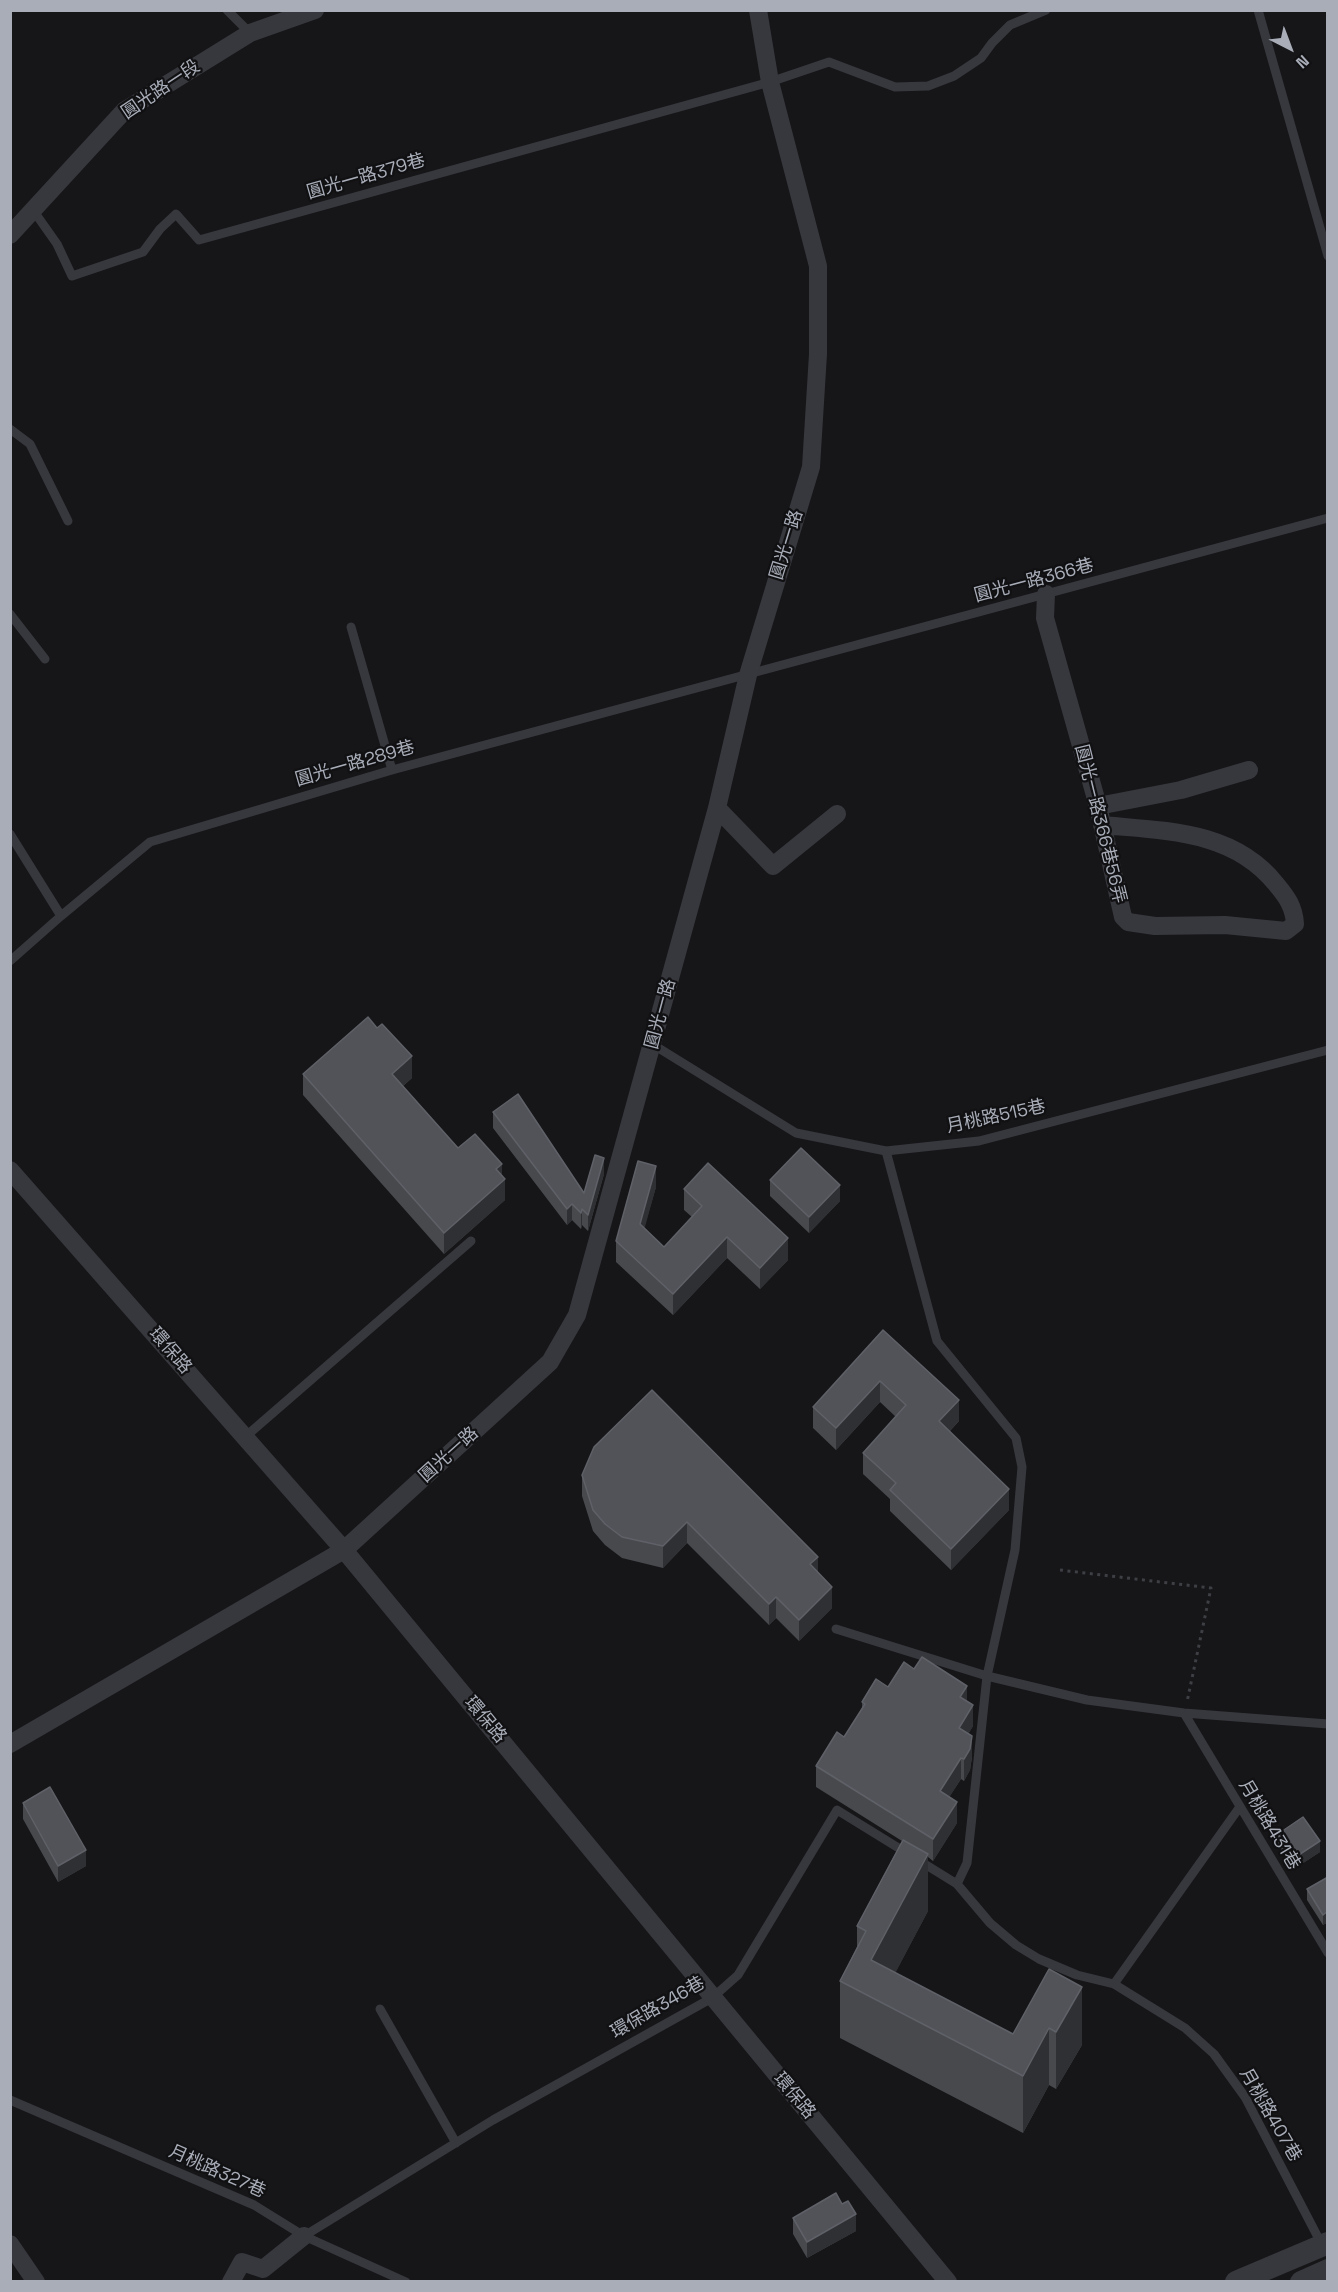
<!DOCTYPE html>
<html>
<head>
<meta charset="utf-8">
<style>
	body { margin:0 }
	#map { position:relative; width:1338px; height:2292px; overflow:hidden; background:#161618; font-family:"Space Grotesk",sans-serif }
	canvas { display:block }
	.frame { position:absolute; inset:0; border:12px solid #a8adb8; pointer-events:none }
	.north { position:absolute; left:1260px; top:18px; width:60px; height:60px; -webkit-text-stroke:4px #111113; paint-order:stroke; rotate:138deg; font-size:16px; font-weight:700; line-height:24px; text-align:center; color:#a8adb8 }
	.north::after { content:''; display:block; margin:auto; width:21px; height:27px; background:#a8adb8; clip-path:polygon(50% 0,100% 100%,50% 72%,0 100%) }
</style>
</head>
<body>
<div id="map">
<canvas width="1338" height="2292"></canvas>
<div class="frame"></div>
<div class="north">N</div>
</div>
<script>
const ctx = document.querySelector('canvas').getContext('2d');
ctx.lineJoin = 'round';
function trace(path, color, width, dash) { ctx.strokeStyle = color; ctx.lineWidth = width; ctx.lineCap = dash ? 'butt' : 'round'; ctx.setLineDash(dash || []); ctx.stroke(path); }
function paint(path, color) { ctx.fillStyle = color; ctx.fill(path, 'evenodd'); }
function label(font, color, halo, rows, align = 'center') {
  ctx.font = font + ' "Space Grotesk","Noto Sans TC",sans-serif'; ctx.lineWidth = 4.5; ctx.setLineDash([]); ctx.textBaseline = 'middle'; ctx.strokeStyle = halo; ctx.fillStyle = color; for (const [text, x, y, turn = 0] of rows) {
    ctx.save(); ctx.translate(x, y); ctx.rotate((+turn || 0) * Math.PI / 180); ctx.textAlign = isNaN(turn) ? turn : align; if (halo) ctx.strokeText(text, 0, 0); ctx.fillText(text, 0, 0); ctx.restore();
  }
}
const path = new Path2D(`
	M1060 1570 1211 1588 1187 1702`);
const service = new Path2D(`
	M227 10 250 33
	M1258 10 1328 256
	M33 210 57 244 72 276 143 252 160 229 176 214 199 240 770 82 829 62 895 87 928 86 954 76 981 58 992 43 1010 25 1046 10
	M10 429 30 444 68 521
	M10 614 45 659
	M351 627 392 770
	M10 834 61 916
	M10 961 61 916 150 842 392 770 1328 518
	M652 1044 796 1133 886 1151 979 1141 1328 1050
	M886 1151 937 1341 1016 1438 1022 1467 1015 1550 987 1676 967 1863 957 1884
	M245 1437 471 1241
	M836 1629 987 1676 1087 1700 1184 1713 1328 1724
	M1184 1713 1328 1953
	M1114 1984 1239 1808
	M380 2009 456 2143
	M10 2100 254 2205 304 2236 406 2282
	M304 2236 493 2120 712 1998 738 1975 837 1810 957 1884 990 1923 1016 1945 1039 1959 1077 1975 1114 1984 1185 2028 1214 2054 1245 2097 1322 2245`);
const minor = new Path2D(`
	M10 235 124 111 250 33 315 10
	M1046 594 1045 618 1098 806 1123 917 1128 922 1155 926 1225 925 1286 931 1295 924C1294 907 1287 897 1276 884 1233 830 1165 831 1102 825
	M1098 806 1181 790 1249 770
	M717 808 773 866 837 814
	M10 1170 344 1550 948 2282
	M10 1744 344 1550 550 1362 577 1315 717 808 748 675 811 467 818 354V266L770 82 758 10
	M10 2244 36 2282
	M231 2282 242 2262 263 2269 304 2236`);
const tertiary = new Path2D(`
	M1236 2282 1328 2243
	M1301 2282 1328 2270`);
const wall = new Path2D(`
	M303 1074 412 1078 403 1086 458 1148 502 1176 505 1200 444 1254 303 1095Z
	M493 1112 584 1193 604 1174 588 1231 582 1225 581 1229 572 1220 567 1225 493 1128Z
	M770 1180 840 1201 809 1233 770 1196Z
	M656 1187 644 1228 664 1247 692 1217 684 1210V1189L788 1260 760 1289 727 1258 673 1315 616 1262V1241Z
	M883 1330 959 1421 950 1431 1009 1510 951 1570 890 1511V1499L863 1474V1453L896 1417 880 1402 836 1450 813 1428V1407Z
	M582 1475 818 1573 832 1608 799 1641 776 1618 769 1625 687 1543 663 1568 622 1558 605 1545 593 1531 582 1496Z
	M967 1701 973 1726 968 1734 972 1757 970 1770 964 1781 961 1779 949 1797 957 1823 933 1861 928 1857V1911L895 1973 1013 2034 1049 1969 1082 2045 1056 2089 1049 2085 1023 2133 840 2038V1981L857 1947V1926L902 1841 816 1787V1766L844 1737 862 1709V1702Z
	M23 1803 86 1866 58 1882 23 1819Z
	M1278 1834 1320 1852 1294 1869 1278 1845Z
	M1328 1877V1922L1323 1925 1307 1900V1889Z
	M842 2204 856 2231 807 2258 793 2234V2218Z`);
const shadedWall = new Path2D(`
	M412 1056V1078L392 1095V1074Z
	M604 1158V1174L588 1231V1215Z
	M502 1164V1182L505 1179V1200L444 1254V1233L496 1169Z
	M656 1166V1187L640 1245V1224Z
	M840 1185V1201L809 1233V1217Z
	M572 1204V1220L567 1225V1209Z
	M582 1209V1225L581 1229V1213Z
	M727 1237V1258L673 1315V1294Z
	M788 1238V1260L760 1289V1268Z
	M880 1381V1402L836 1450V1428Z
	M959 1400V1421L939 1442V1421Z
	M1009 1489V1510L951 1570V1549Z
	M687 1522V1543L663 1568V1546Z
	M818 1557V1578L810 1564Z
	M832 1587V1608L799 1641V1620Z
	M776 1597V1618L769 1625V1604Z
	M967 1686V1707L960 1697Z
	M973 1705V1726L959 1749V1728Z
	M972 1736V1757L970 1770 964 1781V1759Z
	M961 1758V1779L940 1812V1791Z
	M957 1802V1823L933 1861V1839Z
	M1320 1841V1852L1294 1869V1858Z
	M86 1850V1866L58 1882V1866Z
	M928 1854V1911L880 2002 871 1960Z
	M1328 1911V1922L1323 1925V1915Z
	M1082 1987V2045L1056 2089V2032Z
	M1049 2028V2085L1023 2133V2076Z
	M856 2214V2231L807 2258V2242Z`);
const building = new Path2D(`
	M368 1017 377 1028 382 1024 412 1056 392 1074 458 1148 475 1134 502 1164 496 1169 505 1179 444 1233 303 1074Z
	M518 1094 584 1193 595 1155 604 1158 588 1215 582 1209 581 1213 572 1204 567 1209 493 1112Z
	M801 1148 840 1185 809 1217 770 1180Z
	M638 1161 656 1166 640 1224 664 1247 702 1206 684 1189 708 1163 788 1238 760 1268 727 1237 673 1294 616 1241Z
	M883 1330 959 1400 939 1421 1009 1489 951 1549 890 1490 896 1483 863 1453 906 1405 880 1381 836 1428 813 1407Z
	M652 1390 818 1557 810 1564 832 1587 799 1620 776 1597 769 1604 687 1522 663 1546 622 1537 605 1524 593 1510 582 1475 594 1447Z
	M922 1657 967 1686 960 1697 973 1705 959 1728 972 1736 970 1749 964 1759 961 1758 940 1791 957 1802 933 1839 816 1766 837 1732 844 1737 865 1704 862 1702 876 1679 888 1687 904 1662 914 1669Z
	M50 1787 86 1850 58 1866 23 1803Z
	M1303 1817 1320 1841 1294 1858 1278 1834Z
	M903 1840 928 1854 871 1960 1013 2034 1049 1969 1082 1987 1056 2032 1049 2028 1023 2076 840 1981 866 1931 857 1926Z
	M1328 1877V1911L1323 1915 1307 1889Z
	M836 2193 842 2204 848 2201 856 2214 807 2242 793 2218Z`);
const streetNames = [
	["圓光路一段",161,90,-34],
	["圓光一路379巷",366,177,-16],
	["圓光一路",787,545,-73],
	["圓光一路366巷",1034,581,-15],
	["圓光一路289巷",355,764,-16],
	["圓光一路366巷56弄",1100,824,76],
	["圓光一路",661,1014,-75],
	["月桃路515巷",996,1117,-12],
	["環保路",170,1351,49],
	["圓光一路",449,1455,-42],
	["環保路",485,1720,50],
	["月桃路431巷",1269,1825,59],
	["環保路346巷",658,2008,-30],
	["環保路",794,2096,50],
	["月桃路407巷",1270,2115,60],
	["月桃路327巷",217,2172,24]
];
trace(path, '#3d3f44', 3, [3, 4.5]);
trace(service, '#37383d', 9);
trace(minor, '#37383d', 18);
trace(tertiary, '#37383d', 22);
paint(wall, '#47494d');
paint(shadedWall, '#2f3033');
paint(building, '#525359');
trace(building, '#5f6168', 1.5);
label('18px', '#a8adb8', '#111113', streetNames);
</script>
</body>
</html>
